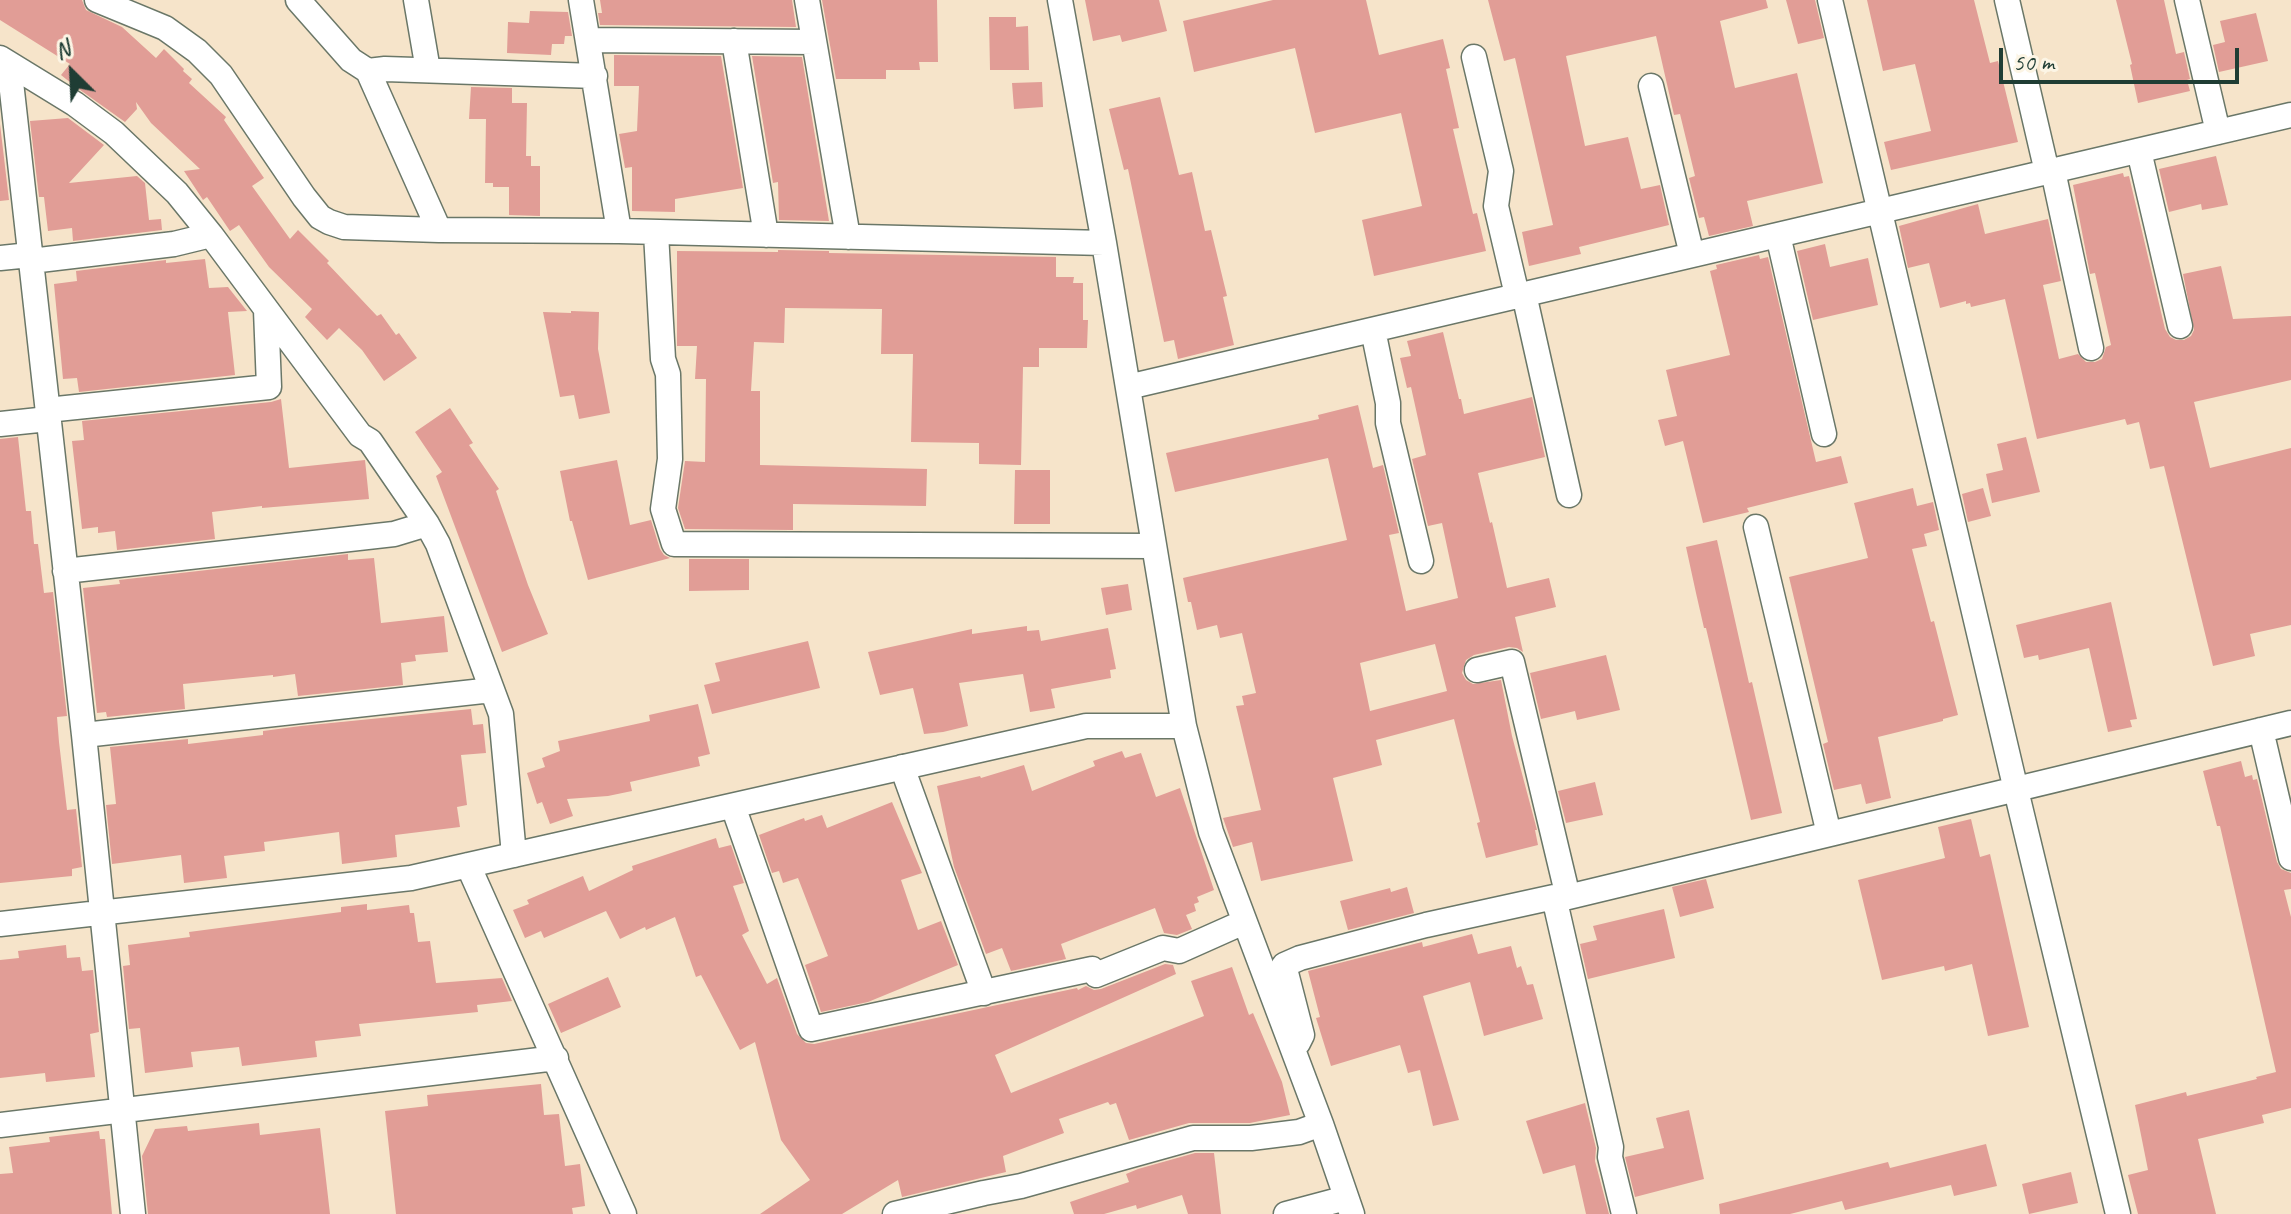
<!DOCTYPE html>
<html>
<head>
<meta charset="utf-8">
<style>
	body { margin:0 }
	#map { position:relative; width:2291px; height:1214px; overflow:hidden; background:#f6e4ca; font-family:Caveat,sans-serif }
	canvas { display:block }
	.north { position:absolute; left:32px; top:32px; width:80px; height:80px; -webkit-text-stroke:6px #fcf5e5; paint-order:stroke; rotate:336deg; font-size:22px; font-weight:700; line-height:32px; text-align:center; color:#1f3d34 }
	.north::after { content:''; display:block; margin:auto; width:28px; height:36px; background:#1f3d34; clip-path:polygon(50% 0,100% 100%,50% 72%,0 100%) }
	.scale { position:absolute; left:1999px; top:48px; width:240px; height:36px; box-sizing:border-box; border:4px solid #1f3d34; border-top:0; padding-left:10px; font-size:24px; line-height:28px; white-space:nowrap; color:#1f3d34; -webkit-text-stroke:6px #fcf5e5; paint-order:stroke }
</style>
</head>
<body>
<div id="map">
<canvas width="2291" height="1214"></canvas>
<div class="north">N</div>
<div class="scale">50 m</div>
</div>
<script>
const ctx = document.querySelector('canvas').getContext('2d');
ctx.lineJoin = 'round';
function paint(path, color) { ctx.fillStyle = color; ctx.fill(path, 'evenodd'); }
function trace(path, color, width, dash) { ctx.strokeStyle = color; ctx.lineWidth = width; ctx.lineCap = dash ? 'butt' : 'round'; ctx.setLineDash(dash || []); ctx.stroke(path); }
const building = new Path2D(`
	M0 0H82L86 10 122 27 156 58 164 49 184 69 183 71 192 79 189 83 226 117 224 120 264 178 252 186 290 239 298 230 329 261 327 263 377 316 381 314 396 335 399 333 417 358 384 381 362 350 339 328 327 340 305 317 312 309 269 267 239 225 230 231 207 197 203 200 184 171 200 169 151 123 136 102 137 109 125 122 76 87 61 75 70 64 0 20Z
	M600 0H792L796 27 600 25 598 13H602Z
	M822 0H937L938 62H919L920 70H886V79H836Z
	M1085 0H1159L1167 31 1122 42 1120 35 1093 41Z
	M1273 0H1366L1379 55 1443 39 1450 68 1446 69 1459 128 1453 129 1473 214 1477 213 1486 251 1374 276 1362 220 1422 206 1401 113 1315 133 1295 48 1194 72 1183 21Z
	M1488 0H1766L1768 8 1720 21 1735 88 1797 73 1823 183 1747 201 1753 226 1709 236 1704 217 1699 218 1689 178 1695 176 1680 114 1674 115 1656 36 1566 56 1585 146 1628 137 1641 189 1660 185 1669 225 1579 247 1581 254 1529 266 1522 232 1553 225 1515 58 1504 61Z
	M1786 0H1815L1824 38 1798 44Z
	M1867 0H1974L1990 63 1998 61 2018 142 1891 170 1884 142 1931 131 1915 64 1883 71Z
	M2116 0H2164L2176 54 2184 52 2190 79 2187 80 2190 91 2138 103 2130 65 2132 64Z
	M530 11 568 12 572 36H565L564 44H552L551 55 507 53 508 22 529 23Z
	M2256 13 2268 61 2219 72 2213 45 2225 42 2220 21Z
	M989 17H1016V27L1028 26 1029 70H990Z
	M614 55 721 56 743 188 675 199V212L632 211V167L625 168 619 134 637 131 639 86H614Z
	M752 56 802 57 829 221 779 220 778 182 773 183Z
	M1042 82 1043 107 1014 109 1012 83Z
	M471 87 512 88V103H527L526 156H531V166H540V216L509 215V187H493V183H485L486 119H469Z
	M1160 97 1179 175 1192 172 1205 231 1211 230 1227 296 1223 297 1234 345 1178 359 1174 340 1164 342 1128 169 1124 170 1109 109Z
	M68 118 104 145 69 183 137 176 145 183 149 220 161 219 162 230 73 241 72 228 48 231 44 197H39L30 121Z
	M0 124 9 200 0 201Z
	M2216 156 2228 205 2202 210 2201 204 2169 212 2159 169Z
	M2123 173 2124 177 2129 176 2165 329 2170 337 2176 340H2184L2191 336 2194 330 2183 274 2221 266 2233 319 2291 316V380L2194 402 2210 468 2291 448V625L2250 634 2255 656 2213 666 2164 466 2150 469 2139 422 2127 425 2125 419 2037 439 2005 299 1971 307 1970 303 1966 304V301L1940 308 1929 263 1908 268 1899 226 1978 204 1985 234 2048 219 2061 281 2043 285 2059 359 2078 354 2086 362H2095L2102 359 2106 347 2111 345 2095 273 2090 274 2073 185Z
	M1825 244 1830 267 1868 258 1878 305 1813 320 1797 251Z
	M778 250 829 251V253L1056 257V277H1074L1073 283H1083V320H1088L1087 348H1039V367H1023L1021 465 979 464V443L911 442 913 354H881L882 309 785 308 784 343 754 342 751 391H760V465L927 469 926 506 793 504V530L685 529 678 508 685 461 705 462 706 379H695L697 346H677V251L778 252Z
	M1759 255 1760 259 1768 257 1816 462 1841 456 1848 483 1747 508 1749 512 1703 523 1683 441 1665 446 1658 420 1677 416 1666 370 1730 355 1710 271 1717 269 1716 265Z
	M205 259 209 288 228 287 247 311 228 312 235 375 79 392 77 378 63 379 54 284 77 281 76 271 166 260V263Z
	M571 311 599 312 598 349 610 413 579 419 574 395 560 397 543 312 571 313Z
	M1443 332 1459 399H1461L1464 414 1532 397 1545 457 1478 473 1490 523 1492 522 1507 588 1549 578 1556 607 1515 617 1523 652 1517 648 1509 647 1474 655 1466 660 1462 673 1466 680 1473 684 1501 680 1512 736 1537 830H1535L1538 845 1486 858 1477 823 1480 822 1454 719 1376 740 1382 765 1333 778 1353 861 1261 881 1252 842 1233 847 1223 818 1261 810 1236 706 1244 705 1242 696 1256 693 1242 633 1220 638 1217 625 1197 630 1191 602H1188L1183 578 1347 540 1328 458 1175 492 1166 453 1319 419 1318 415 1358 405 1373 468 1383 465 1399 533 1389 535 1406 611 1458 598 1442 523 1428 526 1412 459 1426 455 1411 387 1407 388 1400 358 1411 356 1407 341ZM1435 644 1447 691 1370 711 1360 663Z
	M281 399 289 468 365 460 369 499 262 508V506L212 512 215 539 117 550 115 531 98 533V527L82 529 72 441 84 440 82 421 271 402Z
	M450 408 473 443 469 445 499 489 496 491 528 585 548 634 502 652 436 476 442 472 415 432Z
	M18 437 26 511H31L34 544H38L44 593 53 592 67 716 57 717 59 742 67 810 76 809 82 867 72 869V876L0 883V439Z
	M2026 437 2040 492 1992 503 1986 474 2003 470 1997 444Z
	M617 460 630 525 651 520 660 549 664 555 670 558 588 580 572 521H570L560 471Z
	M1015 470H1050V524H1014Z
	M1913 488 1917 506 1933 502 1939 530 1924 534 1927 546 1912 549 1931 622 1934 621 1958 715 1943 719V721L1878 737 1891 798 1866 804 1861 784 1834 790 1823 744 1828 742 1789 577 1868 558 1854 503Z
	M1983 488 1991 516 1968 522 1962 494Z
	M1717 540 1749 683 1752 682 1782 813 1751 820 1706 628H1704L1696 593 1686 547Z
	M348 554V560L374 558 381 623 444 616 448 652 415 655 416 661 401 663 403 685 298 696 295 674 273 677V675L183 684 185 709 107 717 106 712 97 713 83 588 120 584 119 580Z
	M689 559H749V590L689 591Z
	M1128 584 1132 610 1106 615 1101 588Z
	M2111 602 2137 719 2130 720 2132 727 2108 732 2089 648 2039 660 2038 655 2024 658 2016 625Z
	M1027 626V631L1039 630 1041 641 1108 628 1116 669 1110 670 1111 678 1051 689 1055 708 1030 712 1023 674 959 683 968 726 943 732 924 734 913 688 880 695 868 652 972 629V634Z
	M808 641 820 688 712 714 704 685 720 681 715 663Z
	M1606 655 1620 710 1577 720 1575 711 1541 719 1530 673Z
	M698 704 710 754 698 757 700 766 630 782 632 791 608 796 567 799 573 816 550 824 542 802 537 804 527 773 545 767 542 758 560 751 558 741 650 721 649 715Z
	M471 709 473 725 483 724 486 753 461 755 467 805 457 807 460 827 395 835 397 857 342 864 339 832 264 842 265 851 224 856 227 878 184 883 181 855 112 864 106 805 116 804 110 747 188 739V744L263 735V731L301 726Z
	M1122 751 1125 758 1141 753 1156 797 1180 788 1214 890 1197 897 1199 902 1194 904 1196 911 1186 915 1192 929 1177 935 1164 933 1155 908 1061 944 1066 959 1011 971 1002 948 986 954 954 867 937 786 980 776 981 778 1024 765 1032 791 1095 766 1093 761Z
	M2241 761 2245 777 2252 775 2253 780 2257 779 2277 862 2281 869 2291 873V889L2284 890 2291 917V1108L2262 1115 2264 1123 2198 1139 2216 1214H2138L2128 1175 2148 1170 2135 1105 2186 1092 2187 1096 2257 1079 2256 1077 2276 1072 2220 826H2217L2203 771Z
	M1595 782 1603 815 1566 823 1558 791Z
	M892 802 922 873 901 880 918 930 941 921 958 965 868 1002 821 1012 805 965 828 956 798 878 783 883 779 871 772 873 759 835 804 818 805 821 822 815 827 828Z
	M1971 819 1980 857 1990 854 2029 1027 1988 1036 1972 964 1945 971 1944 966 1882 980 1858 880 1945 858 1938 827Z
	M716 838 719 848 731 845 744 883 733 886 749 931 742 935 767 984 777 978 797 1034 806 1043 814 1044 1077 988 1078 990 1086 986 1094 990 1101 989 1165 964 1173 965 1176 974 995 1055 1011 1093 1204 1016 1191 981 1232 967 1249 1015 1253 1013 1282 1082 1290 1115 1250 1123H1189L1129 1140 1116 1103 1110 1105 1108 1102 1059 1119 1064 1133 1003 1156 1006 1172 902 1197 898 1180 842 1214H760L810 1180 781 1140 755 1042 740 1050 701 975 696 977 675 917 646 930 645 927 620 939 606 911 544 938 541 931 525 938 513 910 529 904 527 900 583 876 589 891 633 870 632 866Z
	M1706 879 1714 908 1680 917 1672 887Z
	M1407 887 1414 913 1348 930 1340 901 1390 888 1391 892Z
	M367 904V910L409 905 410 913H414L418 942 430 941 436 983 502 978 512 1001 477 1005 478 1012 359 1024 361 1036 315 1041 317 1057 242 1066 239 1047 191 1052 193 1067 145 1073 140 1028 129 1029 123 966 130 965 128 945 190 937 189 932 341 912V907Z
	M1664 909 1675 958 1588 979 1580 944 1597 940 1593 926Z
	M1472 934 1478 954 1511 946 1517 968 1521 966 1527 985 1533 984 1543 1019 1484 1036 1470 982 1423 996 1459 1120 1433 1126 1420 1070 1408 1073 1400 1045 1331 1066 1316 1018 1320 1017 1308 971 1422 942 1423 947Z
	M66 945 67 958 80 957 82 971 93 970 99 1032 90 1034 95 1077 46 1082 45 1073 0 1078V960L19 958 18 951Z
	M608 977 621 1007 561 1033 548 1004Z
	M541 1084 544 1115 559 1114 565 1166 580 1164 585 1206 572 1208 573 1214H396L385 1111 428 1106 427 1095Z
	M1585 1103 1596 1148 1595 1161 1609 1214H1586L1575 1165 1543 1174 1526 1121Z
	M1689 1110 1704 1179 1635 1197 1625 1157 1664 1148 1656 1118Z
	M259 1123 260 1135 320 1128 330 1214H148L142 1156 155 1129 187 1126 188 1131Z
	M99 1131 100 1139H105L112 1214H0V1174L13 1173 9 1147 50 1142 49 1137Z
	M1986 1144 1997 1186 1954 1196 1951 1185 1845 1210 1842 1201 1790 1214H1720L1719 1204 1888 1162 1890 1168Z
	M1195 1153H1214L1221 1214H1188L1182 1195 1137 1209 1136 1205 1104 1214H1074L1070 1202 1129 1182 1126 1174 1138 1169Z
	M2071 1172 2078 1203 2029 1214 2022 1184Z`);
const minor = new Path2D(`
	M97 0 165 28 197 51 221 75 304 197 320 217 329 222 344 227 439 230 619 231
	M298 0 351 60 368 71 439 230
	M416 0 428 70
	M581 0 619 231 1104 243
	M807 0 848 237
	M1060 0 1104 243 1184 726 1211 832 1321 1124 1352 1214
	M1830 0 2016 790 2118 1214
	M2007 0 2047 172
	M2187 0 2218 132
	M588 40 814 42
	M734 41 766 235
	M1474 57 1501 171 1496 206 1517 295
	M0 58 75 104 114 133 177 193 211 235 360 435 370 441 427 524 438 544 501 714 514 855
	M9 64 84 735 133 1214
	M368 71 385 69 595 76
	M1651 86 1692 255
	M2139 151 2180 326
	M2053 171 2091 348
	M656 233 663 359 668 374 670 459 663 509 674 544 1153 546
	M1778 235 1824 434
	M0 258 30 255
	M31 261 174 244 211 235
	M1524 294 1569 495
	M1373 330 1388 403V423L1421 561
	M1128 387 2291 115
	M47 410 269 387 266 310
	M0 424 48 419
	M1756 527 1829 834
	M65 571 394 534 427 524
	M1477 670 1512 662 1568 897
	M2261 730 2291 858
	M84 735 492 690
	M902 767 984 993
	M733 806 811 1029 1092 969 1096 975 1163 948 1179 951 1244 922
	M468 865 624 1214
	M1554 897 1611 1147 1610 1157 1624 1214
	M0 924 411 878 1086 726H1184
	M1298 1043 1302 1035 1284 965 1300 958 1426 925 1554 897H1568L2291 723
	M0 1125 556 1058
	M895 1214 984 1193 1021 1186 1193 1138H1251L1299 1132 1321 1124
	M1286 1214 1346 1198`);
paint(building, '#e19d96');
trace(minor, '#6a7768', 27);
trace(minor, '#fff', 24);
</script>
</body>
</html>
